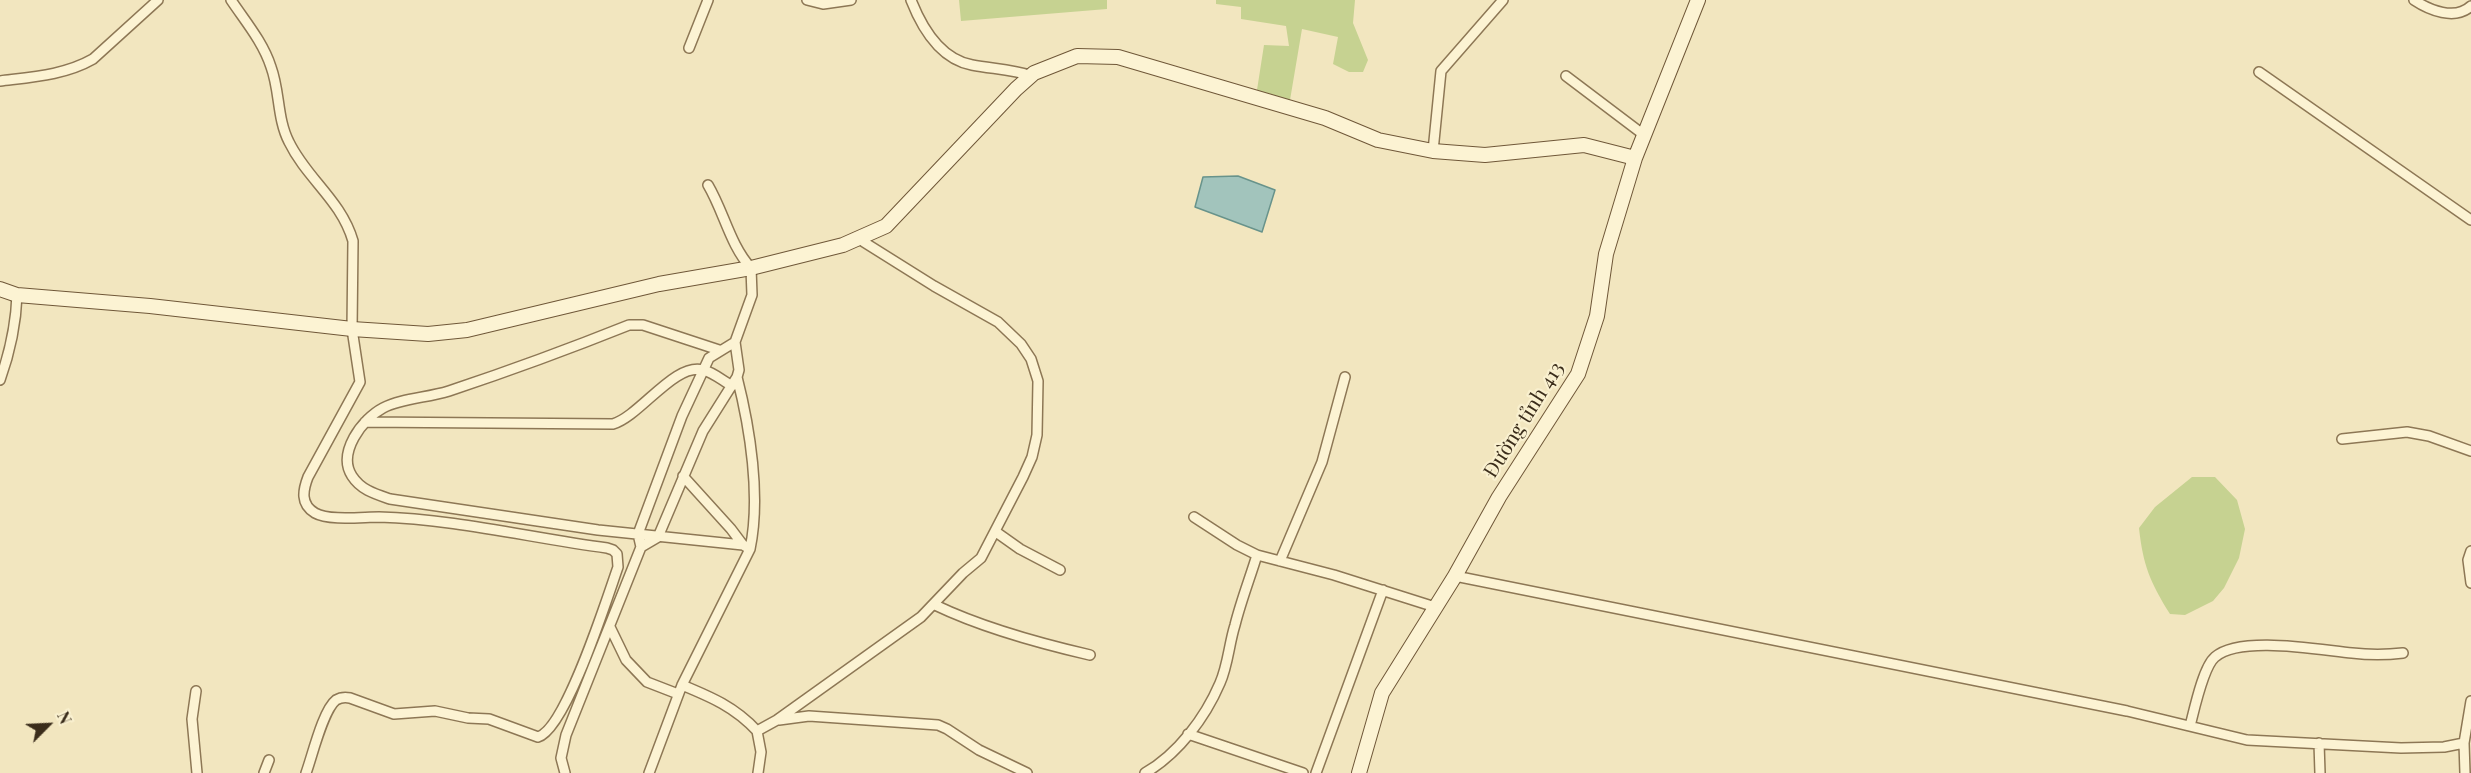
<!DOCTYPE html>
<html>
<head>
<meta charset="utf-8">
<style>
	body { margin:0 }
	#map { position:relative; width:2471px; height:773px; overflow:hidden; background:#f2e6bf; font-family:"Playfair Display",serif }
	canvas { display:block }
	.north { position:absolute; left:18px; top:695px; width:60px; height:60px; -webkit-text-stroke:4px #f9f0cf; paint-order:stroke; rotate:66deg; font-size:16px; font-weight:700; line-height:24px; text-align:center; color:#3b2d1b }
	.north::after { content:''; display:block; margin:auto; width:21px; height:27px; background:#3b2d1b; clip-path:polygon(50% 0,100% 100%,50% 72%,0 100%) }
</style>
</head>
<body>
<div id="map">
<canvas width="2471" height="773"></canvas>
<div class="north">N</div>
</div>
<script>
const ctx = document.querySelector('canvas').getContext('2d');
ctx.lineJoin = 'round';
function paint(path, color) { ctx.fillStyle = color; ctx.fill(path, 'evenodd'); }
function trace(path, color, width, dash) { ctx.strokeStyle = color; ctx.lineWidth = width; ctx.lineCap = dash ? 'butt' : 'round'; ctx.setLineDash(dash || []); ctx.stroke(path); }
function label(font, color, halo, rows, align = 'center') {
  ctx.font = font + ' "Playfair Display",serif'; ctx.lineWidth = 4.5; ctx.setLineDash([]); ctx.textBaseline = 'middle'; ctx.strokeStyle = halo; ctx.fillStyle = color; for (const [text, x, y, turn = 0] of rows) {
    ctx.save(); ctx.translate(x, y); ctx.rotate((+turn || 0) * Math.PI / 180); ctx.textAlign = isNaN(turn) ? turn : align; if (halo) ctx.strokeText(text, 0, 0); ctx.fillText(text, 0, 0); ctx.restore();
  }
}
const green = new Path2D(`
	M959 0H1107V9L961 21Z
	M1216 0H1355L1353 23 1368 60 1363 72H1349L1333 64 1338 37 1302 29 1290 100 1257 90 1264 45 1289 46 1286 26 1241 19V7L1216 4Z
	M2192 477H2215L2237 500 2245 529 2239 558 2224 588 2213 601 2185 615 2170 614C2150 582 2143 565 2139 528L2155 507Z`);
const water = new Path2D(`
	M1238 176 1275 190 1262 232 1195 207 1203 177Z`);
const street = new Path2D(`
	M231 0C245 21 263 42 271 67 280 91 277 119 289 142 307 179 341 200 353 241L352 329 360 382 308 477C303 490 300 504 315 513 329 521 362 517 379 517 455 519 531 538 607 548L613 550 617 554 618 567C607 598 566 729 538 737L489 719 468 718 435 711 394 714 350 698C345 697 341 697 336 700 323 710 312 757 306 773
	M807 0 823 4 851 0
	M911 0C922 28 940 59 972 65 992 69 1012 69 1032 76
	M2414 0C2429 10 2455 21 2471 6
	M689 48 708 0
	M2259 72 2471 220
	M1566 76 1644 135
	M0 81C32 77 65 75 93 59L158 0
	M1433 151 1441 71 1503 0
	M719 350 643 325H629C569 349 509 371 449 391 427 398 402 398 383 408 362 419 337 453 352 476 361 490 375 494 390 499L598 530 743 545 750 549
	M0 380C10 352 16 324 17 295
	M365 422 613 424C640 416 675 362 703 370 713 372 723 381 732 386
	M2342 439 2407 432 2429 436 2471 451
	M683 476 731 529 743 545
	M1194 517 1237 545 1257 555 1334 575 1435 607
	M996 532 1020 549 1060 570
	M641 547 658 537 703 431 737 377 739 370 735 342 752 295 751 268C730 245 724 212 708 185
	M2471 551 2468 560 2471 583
	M1280 561 1322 462 1345 377
	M1455 576 2127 711 2247 740 2401 748 2444 747 2464 743
	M935 605C983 628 1038 643 1090 655
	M610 627 626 660 647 682 678 694
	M682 685C711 697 735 707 757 731L777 720 921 617 963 573 981 558 1023 477 1032 457 1037 435 1038 381 1031 359 1021 344 998 322 934 286 859 239
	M196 691 192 719 197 773
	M779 720 809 716 938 725 947 729 979 750 1027 773
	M2190 726C2194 711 2203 667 2215 657 2240 635 2320 650 2352 653 2369 655 2386 655 2403 653
	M757 731 761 752 758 773
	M1188 734 1303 773
	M2319 743 2320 773
	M264 773 269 760
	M565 773 561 758 566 735 641 547 638 534 682 416 709 358 735 342
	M649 773 682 685 750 549C761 497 750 428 737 377
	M1145 773C1178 754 1205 718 1220 683 1228 665 1229 644 1235 625 1241 601 1250 578 1257 555
	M1316 773 1383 590
	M2465 773 2464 743 2471 701`);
const secondary = new Path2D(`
	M0 289 17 295 150 306 352 329 428 334 467 330 659 284 751 268 843 245 886 226 1016 89 1034 73 1077 56 1118 57 1325 118 1378 140 1433 151 1485 155 1584 145 1635 158
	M1359 773 1382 693 1455 576 1499 497 1578 374 1597 316 1606 254 1635 158 1698 0`);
const streetNames = [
	["Đường tỉnh 413",1524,420,-58]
];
paint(green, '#c6d291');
paint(water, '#a2c4bc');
trace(water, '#68938b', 1.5);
trace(street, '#8d7755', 12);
trace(secondary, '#6f5738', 16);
trace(street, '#fcf3d3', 9);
trace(secondary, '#fcf3d3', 14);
label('20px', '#3b2d1b', '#f9f0cf', streetNames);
</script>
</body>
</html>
